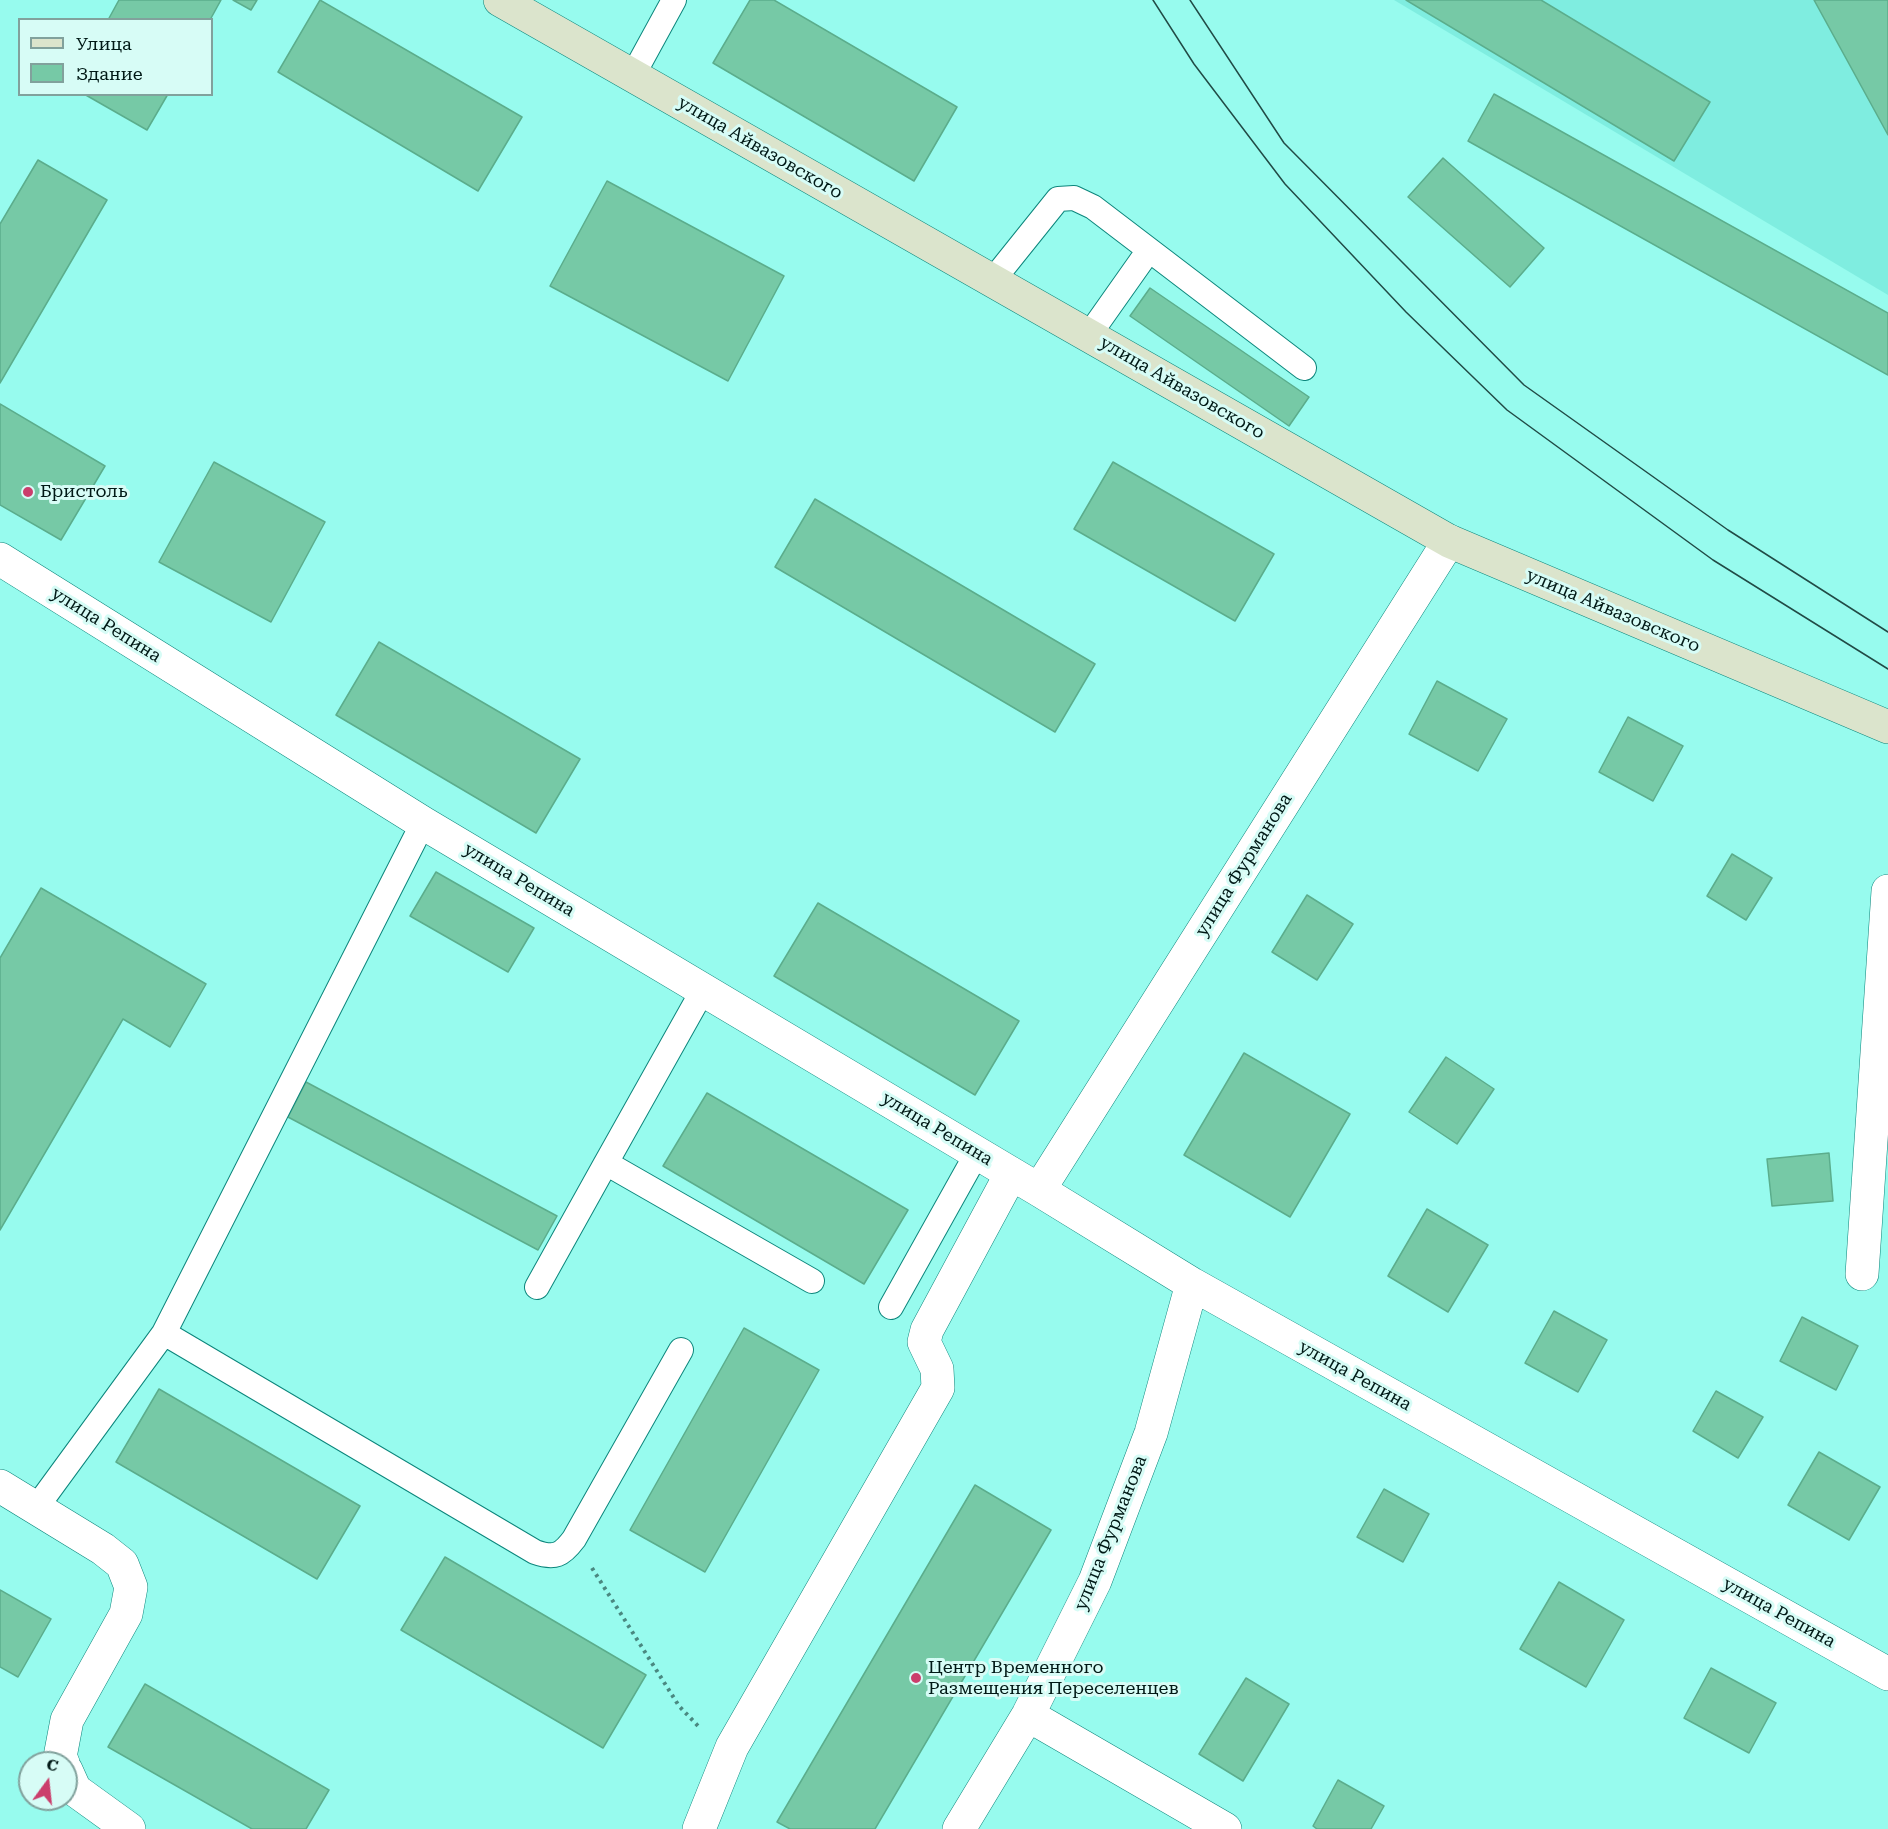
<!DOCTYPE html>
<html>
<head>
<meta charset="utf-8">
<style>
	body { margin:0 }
	#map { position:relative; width:1888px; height:1829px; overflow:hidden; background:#97fbee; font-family:"Roboto Serif",serif }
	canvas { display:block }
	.legend { position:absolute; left:18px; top:18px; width:195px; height:78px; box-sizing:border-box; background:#d7fcf6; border:2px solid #81a19c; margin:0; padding:8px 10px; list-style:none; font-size:18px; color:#001916 }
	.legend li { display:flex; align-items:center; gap:12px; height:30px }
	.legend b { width:30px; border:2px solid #81a19c }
	.north { position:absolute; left:18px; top:1751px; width:60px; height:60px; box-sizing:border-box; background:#d7fcf6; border:2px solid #81a19c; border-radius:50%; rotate:15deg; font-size:16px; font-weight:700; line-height:24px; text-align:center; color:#001916 }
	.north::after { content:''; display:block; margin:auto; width:21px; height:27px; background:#cb3e6c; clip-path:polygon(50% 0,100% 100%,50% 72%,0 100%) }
</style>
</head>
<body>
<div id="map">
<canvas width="1888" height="1829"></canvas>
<ul class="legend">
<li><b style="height:8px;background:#dbe4cc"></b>Улица</li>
<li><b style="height:16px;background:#76c9a6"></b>Здание</li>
</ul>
<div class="north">С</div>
</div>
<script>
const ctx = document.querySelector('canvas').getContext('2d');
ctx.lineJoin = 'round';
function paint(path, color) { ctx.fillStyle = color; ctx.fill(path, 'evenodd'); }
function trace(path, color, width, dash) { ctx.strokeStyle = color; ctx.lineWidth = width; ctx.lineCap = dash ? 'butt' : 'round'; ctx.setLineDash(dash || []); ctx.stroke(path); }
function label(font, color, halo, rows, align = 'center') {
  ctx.font = font + ' "Roboto Serif",serif'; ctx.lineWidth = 6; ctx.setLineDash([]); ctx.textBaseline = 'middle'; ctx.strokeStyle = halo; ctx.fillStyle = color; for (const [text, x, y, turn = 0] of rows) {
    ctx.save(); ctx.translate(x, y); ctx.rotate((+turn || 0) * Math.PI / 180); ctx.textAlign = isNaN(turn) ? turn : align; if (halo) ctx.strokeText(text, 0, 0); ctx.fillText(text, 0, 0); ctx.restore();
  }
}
const built = new Path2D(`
	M1394 0H1888V295Z`);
const building = new Path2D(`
	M119 0H221L210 20H108Z
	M233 0H257L251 10Z
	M320 0 522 117 478 191 278 72Z
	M750 0H774L957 107 914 181 713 63Z
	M1406 0H1541L1710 102 1674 161Z
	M1814 0H1888V135Z
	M84 94H168L147 130Z
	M1494 94 1888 313V375L1468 141Z
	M1443 158 1544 248 1510 287 1408 197Z
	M38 160 107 200 0 383V224Z
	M607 181 784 276 728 381 550 286Z
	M1150 288 1309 397 1289 426 1130 316Z
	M0 404 105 466 61 540 0 505Z
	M214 462 325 522 271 622 159 562Z
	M1113 462 1274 554 1235 621 1074 529Z
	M815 499 1095 664 1055 732 775 567Z
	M379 642 580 759 536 833 336 715Z
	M1437 681 1507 719 1478 771 1409 734Z
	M1628 717 1683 746 1653 801 1599 772Z
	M1732 854 1772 878 1746 920 1707 896Z
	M436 872 534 928 508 972 410 916Z
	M41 888 206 984 170 1047 123 1019 0 1230V958Z
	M1307 895 1353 924 1317 980 1272 952Z
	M818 903 1019 1021 975 1095 774 976Z
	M1244 1053 1350 1114 1290 1217 1184 1155Z
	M1446 1057 1494 1089 1457 1144 1409 1112Z
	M306 1082 557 1216 538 1250 288 1117Z
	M707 1093 908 1210 864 1284 663 1166Z
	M1829 1153 1833 1201 1772 1206 1767 1159Z
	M1427 1209 1488 1245 1448 1312 1388 1276Z
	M1554 1311 1607 1340 1578 1392 1525 1363Z
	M1802 1317 1858 1346 1836 1390 1780 1361Z
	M744 1328 819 1370 705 1572 630 1530Z
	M159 1389 360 1506 317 1579 116 1462Z
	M1716 1391 1763 1417 1738 1458 1693 1431Z
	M1819 1452 1880 1487 1849 1540 1788 1505Z
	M975 1485 1051 1530 875 1829H790L777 1822Z
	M1384 1489 1429 1514 1403 1562 1357 1537Z
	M445 1557 646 1675 603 1748 401 1630Z
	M1559 1582 1624 1620 1586 1687 1520 1649Z
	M0 1590 51 1619 18 1677 0 1667Z
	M1711 1668 1776 1703 1749 1753 1684 1718Z
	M1246 1678 1289 1704 1243 1781 1199 1754Z
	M145 1684 329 1790 306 1829H252L108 1747Z
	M1338 1780 1384 1806 1371 1829H1317L1313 1826Z`);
const path = new Path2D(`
	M592 1568 679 1706 700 1728`);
const lane = new Path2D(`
	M633 75 674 0
	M993 280 1058 199 1074 198 1093 207 1304 368
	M1089 335 1149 250
	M703 990 606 1163 812 1281
	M537 1287 606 1163
	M891 1307 977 1153
	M164 1333 535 1552C555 1559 562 1555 574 1539L681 1350
	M36 1508 164 1333 423 823`);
const street = new Path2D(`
	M0 559 423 823 1039 1190 1192 1284 1888 1674
	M1039 1190 1449 541
	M1862 1274 1888 891
	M0 1486 103 1549 122 1564 131 1587 126 1614 67 1720 60 1757 63 1763
	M1028 1715 1225 1829
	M66 1770 75 1790 129 1829
	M699 1829 732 1747 938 1388 937 1369 924 1342 927 1330 1011 1174
	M959 1829 1028 1715 1095 1581 1151 1433 1192 1284`);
const secondary = new Path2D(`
	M500 0 1449 541 1888 727`);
const tram = new Path2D(`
	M1153 0 1194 64 1285 184 1406 312 1507 410 1713 560 1888 669
	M1190 0 1284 143 1524 385 1728 530 1888 632`);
const markers = [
	[28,492,6,"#cb3e6c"],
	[916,1678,6,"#cb3e6c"]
];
const streetNames = [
	["улица Айвазовского",760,148,30],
	["улица Айвазовского",1182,388,30],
	["улица Айвазовского",1613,611,23],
	["улица Репина",106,625,32],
	["улица Фурманова",1244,865,-58],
	["улица Репина",519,880,31],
	["улица Репина",937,1129,31],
	["улица Репина",1355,1376,29],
	["улица Фурманова",1111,1533,-68],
	["улица Репина",1779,1613,29]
];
const poiNames = [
	["Бристоль",40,492],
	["Центр Временного",928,1668],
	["Размещения Переселенцев",928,1689]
];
paint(built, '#7fede0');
paint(building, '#76c9a6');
trace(building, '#5bad8c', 1.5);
trace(lane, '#0c867c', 26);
trace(street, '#0c867c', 34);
trace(secondary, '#0c867c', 34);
trace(path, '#4a8880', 4, [3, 4.5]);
trace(lane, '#fff', 24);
trace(street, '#fff', 33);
trace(secondary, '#dbe4cc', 33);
trace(tram, '#214b46', 1.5);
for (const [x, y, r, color] of markers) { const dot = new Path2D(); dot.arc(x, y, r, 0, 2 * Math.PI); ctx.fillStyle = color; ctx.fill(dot); trace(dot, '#d7fcf6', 2); }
label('18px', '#001916', '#d7fcf6', streetNames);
label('18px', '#001916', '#d7fcf6', poiNames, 'left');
</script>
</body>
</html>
